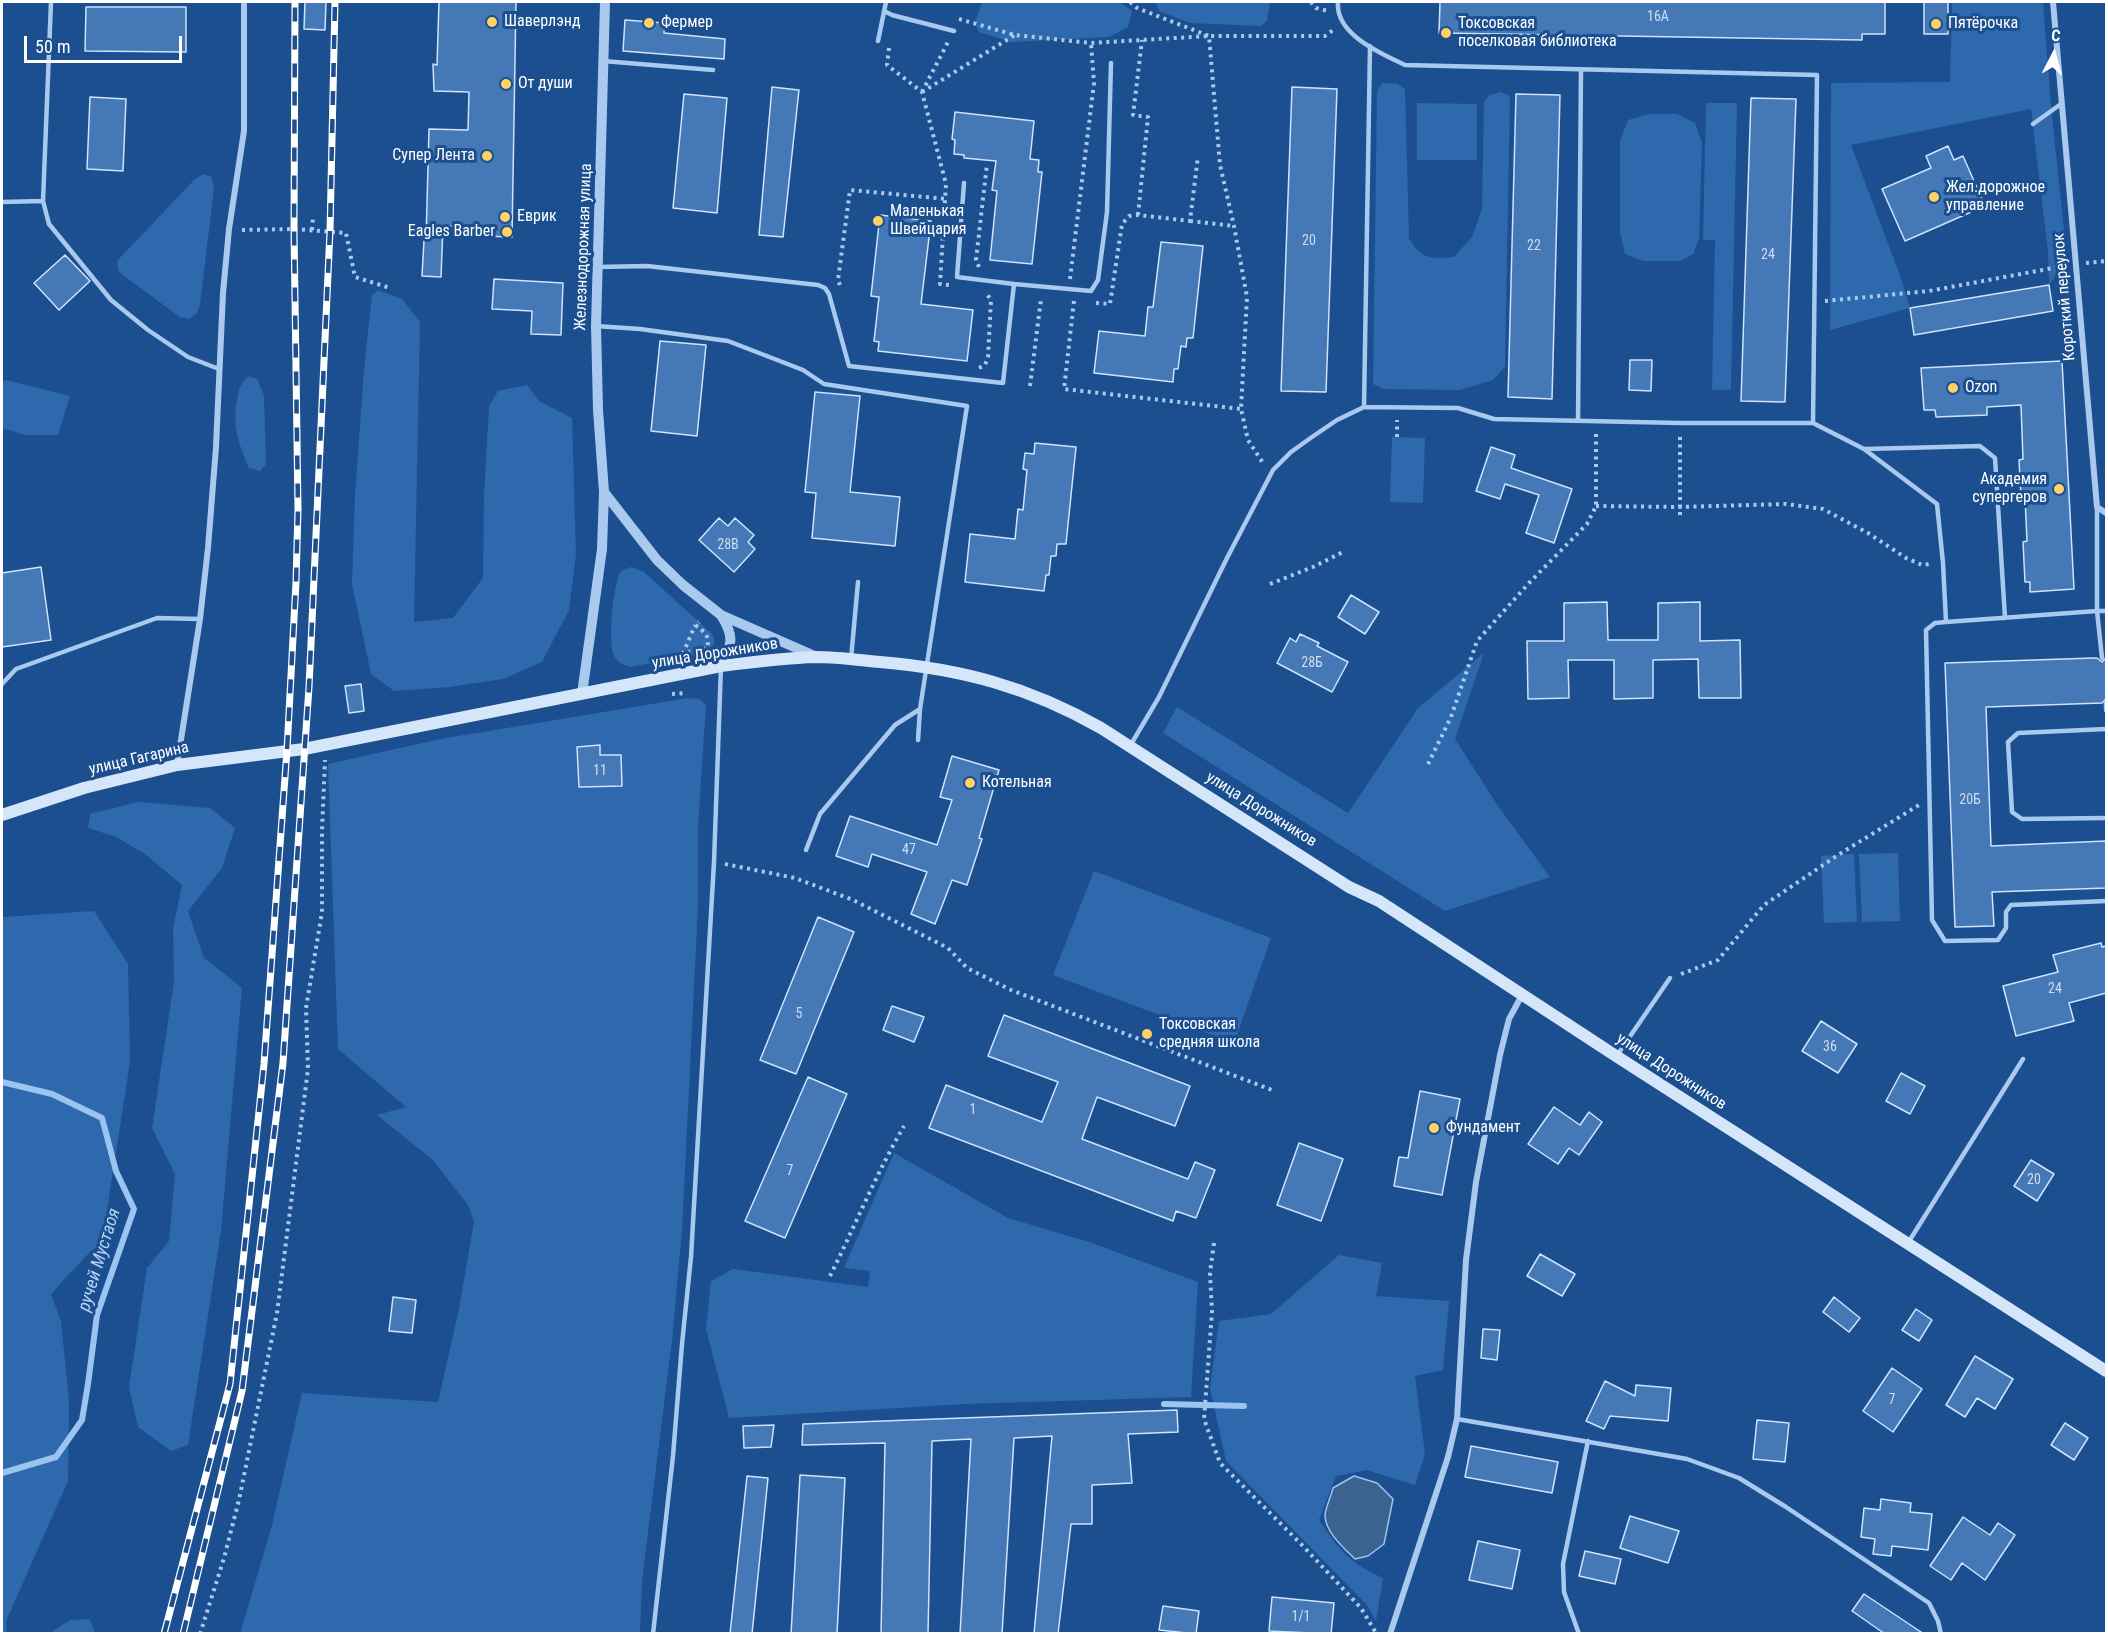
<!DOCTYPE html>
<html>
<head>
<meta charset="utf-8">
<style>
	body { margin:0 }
	#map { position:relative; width:2108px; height:1635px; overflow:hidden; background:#1b4f8f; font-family:"Roboto Condensed",sans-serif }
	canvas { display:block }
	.frame { position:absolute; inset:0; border:3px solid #fff; pointer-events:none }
	.north { position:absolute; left:2024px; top:24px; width:60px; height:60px; -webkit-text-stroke:4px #1b4f8f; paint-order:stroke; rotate:6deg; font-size:16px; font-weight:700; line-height:24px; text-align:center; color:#fff }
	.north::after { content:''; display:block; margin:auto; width:21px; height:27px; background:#fff; clip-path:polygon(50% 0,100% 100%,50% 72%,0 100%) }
	.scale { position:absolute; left:24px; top:36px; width:158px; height:27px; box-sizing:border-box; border:3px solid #fff; border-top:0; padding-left:8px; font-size:18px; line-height:21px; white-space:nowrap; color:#fff; -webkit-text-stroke:4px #1b4f8f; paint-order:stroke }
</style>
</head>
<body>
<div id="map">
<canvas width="2108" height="1635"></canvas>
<div class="frame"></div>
<div class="north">С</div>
<div class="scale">50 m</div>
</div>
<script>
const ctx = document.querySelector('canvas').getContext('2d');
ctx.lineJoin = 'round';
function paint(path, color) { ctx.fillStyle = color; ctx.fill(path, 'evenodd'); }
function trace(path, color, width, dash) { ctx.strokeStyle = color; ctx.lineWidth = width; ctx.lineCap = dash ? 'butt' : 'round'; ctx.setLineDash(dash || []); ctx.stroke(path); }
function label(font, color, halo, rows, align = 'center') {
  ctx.font = font + ' "Roboto Condensed",sans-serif'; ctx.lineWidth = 6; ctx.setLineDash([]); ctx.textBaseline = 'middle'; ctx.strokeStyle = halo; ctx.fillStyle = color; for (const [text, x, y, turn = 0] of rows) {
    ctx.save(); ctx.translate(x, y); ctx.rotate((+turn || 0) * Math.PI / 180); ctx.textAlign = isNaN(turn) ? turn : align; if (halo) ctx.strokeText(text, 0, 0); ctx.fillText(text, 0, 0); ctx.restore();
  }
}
const green = new Path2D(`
	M982 2H1120L1132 11 1128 27 1109 37 1012 42 979 32 975 22Z
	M1155 2H1270L1267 21 1261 26 1190 23 1159 11Z
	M1952 2H2043L2051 106 2067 259 2049 285 2048 252 2031 109 1851 145 1901 278 1910 308 1830 330 1831 83 1950 82Z
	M1382 83 1397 84 1405 89 1409 238C1421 260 1432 259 1454 257L1472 237 1482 209 1484 102 1490 95 1501 92 1510 96 1505 367 1493 380 1460 390 1383 389 1373 384 1377 92Z
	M1417 103 1477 104V160H1417Z
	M1706 103H1737L1731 390H1712L1715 240H1703Z
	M1649 114H1677L1695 123 1702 143 1699 239 1693 254 1680 261H1643L1625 254 1620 232V141L1628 120Z
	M203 174 211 177 214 188 200 305 197 313 189 319 180 317 124 276 118 270 117 261 195 179Z
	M378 290 402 299 420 322 414 622 453 618 483 578 484 495 489 406 498 391 527 385 539 401 572 418 576 555 569 610 542 662 503 679 450 687 394 691 371 674 352 584 355 496 364 370 372 295Z
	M249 376 257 379 264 396 266 464 260 471 249 468C239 445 232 426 237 400 239 389 240 383 249 376Z
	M6 380 70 396 58 435H26L2 428V382Z
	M1392 437 1425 438 1423 503 1390 502Z
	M631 567 644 572 709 631 714 637V644L706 653 630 667C622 664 616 662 613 653 608 637 613 588 620 572Z
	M1484 653 1455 739 1498 806 1550 877 1445 911 1163 733 1177 707 1348 813 1418 708Z
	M688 698 699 699 706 705 698 826V905L682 1231 672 1340 642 1581 640 1633 240 1634 272 1525 302 1393 438 1402 459 1309 474 1222 468 1205 432 1159 377 1115 406 1107 338 1049 328 764 440 739Z
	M138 802 210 808 235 828 222 868 188 911 204 958 242 988 221 1231 188 1445 171 1451 138 1427 129 1387 147 1268 169 1241 175 1174 152 1128 174 982 173 929 182 885 145 854 116 837 88 828 90 814Z
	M1898 853 1900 921 1862 922 1859 854Z
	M1854 854 1857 922 1824 923 1821 856Z
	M1094 871 1271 938 1234 1043 1053 975Z
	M94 911 128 964 130 1062 102 1242 86 1256 51 1294 61 1321 69 1401 68 1481 6 1621 7 1633H2V917Z
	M894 1153 1008 1218 1089 1242 1198 1282 1191 1397 965 1404 729 1418 706 1329 711 1281 733 1269 868 1287 870 1271 844 1268Z
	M1339 1255 1382 1263 1376 1296 1449 1301 1443 1370 1415 1376 1425 1454 1415 1485 1367 1470 1336 1476 1319 1520C1340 1551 1348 1562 1383 1578L1376 1621 1366 1604 1226 1461 1210 1388 1219 1321 1271 1314Z
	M90 1619 95 1633H50L70 1620Z`);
const water = new Path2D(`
	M1354 1476 1377 1483 1393 1499 1384 1544 1368 1556 1355 1559C1344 1548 1326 1533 1325 1516 1325 1508 1331 1497 1333 1488Z`);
const stream = new Path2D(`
	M2 1082 52 1094 102 1118 116 1171 134 1209 97 1315 88 1384 82 1420 56 1457 2 1473
	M1164 1404 1244 1406`);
const building = new Path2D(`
	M305 2H326L325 30 304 29Z
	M439 2H516L512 237 484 236V227L443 226 441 277 422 276 424 240H426L429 129 468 130 469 92 434 91 433 64 437 65Z
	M1440 2H1885V34H1862V40L1439 33Z
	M1924 2H1948V34H1924Z
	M86 7H186V52L85 51Z
	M625 20 665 23 664 33 725 39 724 59 623 51Z
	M772 87 799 90 783 237 759 235Z
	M1292 87 1337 89 1326 392 1281 391Z
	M684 94 727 98 717 213 673 208Z
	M1516 94 1560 95 1552 399 1508 397Z
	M90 97 126 99 123 171 87 169Z
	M1751 98 1796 99 1785 402 1741 401Z
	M955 112 1034 121 1030 159 1039 160 1038 172H1042L1032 264 990 260 997 191 992 190 996 161 964 158V155L954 154 955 140 952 139Z
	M1948 146 1954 160 1963 156 1985 206 1905 241 1882 189 1931 168 1926 156Z
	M880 215 931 221 921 304 973 310 967 361 878 351 879 342 874 341 879 297 871 296Z
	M1161 242 1203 246 1193 338H1187L1186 347 1181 346 1178 369H1174L1173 382 1094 373 1099 331 1145 336 1148 307H1153Z
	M65 255 90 281 59 310 34 283Z
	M494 279 563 283 561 335 531 334 532 311 492 309Z
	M2049 285 2053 311 1914 335 1910 308Z
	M660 341 706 345 697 436 651 431Z
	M1630 360H1652L1651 391 1629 390Z
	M2062 361 2074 589 2030 592V582H2025L2023 542 2027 541 2025 498H2021L2020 478 2019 460 2023 459 2021 405 1987 407V415L1936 417 1935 410H1924L1921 368Z
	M815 392 860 396 850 492 900 497 895 546 812 538 816 493 805 492Z
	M1035 443 1076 447 1066 544H1057L1056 556H1051L1049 575H1046L1044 591 965 582 970 534 1015 539 1018 509 1023 510 1027 470 1023 469 1025 453 1034 454Z
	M1491 447 1515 455 1511 468 1572 489 1554 543 1526 533 1539 495 1505 484 1500 499 1476 491Z
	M719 518 728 526 735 518 754 535 748 542 755 549 734 572 699 540Z
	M41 567 51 640 2 647V573Z
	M1351 595 1379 612 1365 634 1338 617Z
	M1607 602 1608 640H1658V603L1700 602V641L1740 640 1741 698H1699L1698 659 1653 660V698L1614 699V660H1568L1569 698 1528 699 1527 641H1564V603Z
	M1300 634 1319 643 1317 646 1348 662 1332 692 1277 663 1290 638 1296 642Z
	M2093 658H2097L2102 662 2106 658V699L2102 703 1986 707 1991 846 2106 841V888L1992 892 1994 926 1955 927 1945 663Z
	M361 684 364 711 349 713 345 686Z
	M600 745V755H621L622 786 579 787 577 747Z
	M952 756 999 770 979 838 982 839 967 885 952 880 935 924 911 914 927 872 872 854 868 867 836 856 850 816 937 845 952 800 940 797Z
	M818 917 854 932 796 1074 760 1060Z
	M2101 943 2102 947 2106 946V993L2069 1003 2074 1021 2016 1036 2003 986 2058 972 2053 955Z
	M892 1006 924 1017 914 1042 883 1030Z
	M1004 1015 1190 1086 1175 1126 1097 1097 1082 1139 1188 1179 1195 1162 1215 1170 1196 1218 1176 1211 1173 1221 929 1128 946 1085 1042 1122 1058 1082 988 1056Z
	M1821 1021 1857 1044 1838 1073 1802 1051Z
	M1901 1073 1925 1086 1910 1114 1886 1101Z
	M808 1077 847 1094 785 1238 745 1221Z
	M1420 1091 1460 1099 1442 1195 1394 1186 1399 1157 1408 1158Z
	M1554 1107 1580 1125 1589 1112 1602 1122 1579 1155 1569 1148 1558 1164 1528 1144Z
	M1299 1143 1343 1159 1321 1221 1277 1205Z
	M2031 1160 2054 1174 2037 1201 2014 1186Z
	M1540 1254 1575 1274 1562 1296 1527 1276Z
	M393 1297 416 1300 412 1333 389 1331Z
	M1834 1297 1860 1318 1849 1332 1823 1312Z
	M1916 1309 1932 1320 1919 1341 1902 1330Z
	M1483 1329 1500 1330 1497 1360 1481 1358Z
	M1975 1356 2013 1379 1995 1409 1977 1398 1965 1417 1946 1405Z
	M1892 1368 1922 1389 1893 1432 1863 1411Z
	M1605 1381 1635 1396 1636 1385 1671 1388 1668 1421 1610 1416 1604 1429 1586 1421Z
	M1177 1410 1178 1432 1128 1434 1132 1483 1092 1485V1524H1071L1058 1634H1034L1052 1436 1014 1438 1002 1634H960L971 1439 932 1441 928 1634H881L885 1443 802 1445 803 1424Z
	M1757 1420 1789 1423 1785 1462 1753 1459Z
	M2065 1423 2088 1438 2074 1460 2051 1445Z
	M774 1425 771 1447 744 1448 743 1426Z
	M1471 1446 1558 1462 1552 1493 1465 1477Z
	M800 1475 845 1478 837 1634H791Z
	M747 1476 768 1478 752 1634H730Z
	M1881 1499 1911 1503 1910 1512 1932 1514 1928 1550 1892 1546 1891 1556 1873 1554 1875 1539 1861 1537 1864 1508 1880 1510Z
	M1630 1516 1679 1531 1668 1563 1620 1548Z
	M1963 1517 1990 1535 1998 1523 2015 1535 1985 1580 1962 1563 1951 1580 1930 1566Z
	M1478 1541 1520 1550 1512 1589 1469 1580Z
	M1585 1551 1621 1559 1615 1584 1579 1576Z
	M1864 1594 1924 1634H1885L1852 1611Z
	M1272 1597 1334 1603 1331 1634 1269 1631Z
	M1163 1606 1199 1611 1196 1634 1159 1630Z`);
const path = new Path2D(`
	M1130 2 1137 8 1209 36 1220 165 1234 226 1247 297 1241 409 1248 440 1263 463
	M1311 2 1316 8 1328 11
	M959 19 1015 35 1091 43 1209 36H1325L1333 30
	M889 48 887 65 922 92 946 184 940 284 949 285
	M922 92 1015 35
	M922 92 948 42
	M1138 215 1148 117 1133 115 1142 40
	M1190 221 1234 226
	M242 230 294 229 346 233 355 277 390 288
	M312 230 313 217
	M2086 263 2106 261
	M979 267 976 260 987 164
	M1070 279 1094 83 1091 43
	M840 285 838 280 850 190 947 199
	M1074 301 1064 389 1241 409
	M1825 301 1929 291 2064 266
	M1096 303 1110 304 1122 224 1129 216 1138 215 1190 221 1198 156
	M979 368 985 365 988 357 991 300 987 294
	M1030 386 1041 299
	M1397 437V420
	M1596 506 1680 507 1786 504 1823 509 1868 533 1906 558 1922 565 1931 564
	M1680 515V435
	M1270 584 1313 567 1345 551
	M683 654 695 625
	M678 659 677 655 707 648C710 636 705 632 695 625L699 622
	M672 694 685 693
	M1428 764 1451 717 1477 641 1529 583 1587 524 1596 506V434
	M725 864 795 878 853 900 948 948 967 968 1011 990 1272 1090
	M1681 974 1718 960 1764 905 1838 855 1919 805
	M1214 1243 1210 1273 1212 1312 1204 1419 1220 1463 1302 1545 1361 1608 1376 1633
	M830 1276C855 1226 876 1174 904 1126
	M200 1634 224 1558 239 1500 277 1313 308 1069 306 1008 322 912V831L325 760`);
const service = new Path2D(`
	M884 11 892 15 954 31
	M878 41 886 2
	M603 61 713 70
	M2033 124 2061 104
	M43 201 49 224 111 300 148 330 188 357 219 369
	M2 202 43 201 51 2
	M597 267 647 266 818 285 825 288 829 294 849 366 1003 383 1014 284 957 277 964 183
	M1014 284 1091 291 1098 280 1107 212 1111 63
	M596 326 640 329 728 341 803 370 824 384 967 406 920 709 918 740
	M1364 407 1370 46
	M1578 420 1581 70
	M1813 423 1864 449 1937 504 1943 563 1946 622 2097 611V507
	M1865 449 1980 446 1995 458 2005 618
	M1946 622 1935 623 1926 630 1932 920 1945 941 1998 940 2006 928V912L2011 905 2106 901
	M2102 658 2097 611H2106
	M851 659 858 582
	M2 684 16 669 157 618 200 619
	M2106 703V710
	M2106 729 2018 733 2008 742 2012 812 2022 819 2106 818
	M1130 746 1159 697 1227 558 1273 470 1291 452 1312 437 1337 420 1364 407 1458 408 1494 419 1680 423H1813L1817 75 1405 65C1380 53 1335 34 1338 2
	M806 850 820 814 895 725 920 709
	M1618 1054 1670 978
	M1908 1243 2023 1059
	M1457 1419 1687 1459 1739 1478 1786 1507 1929 1603 1938 1621 1941 1634
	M653 1634 673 1456 682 1344 691 1257 714 862 721 666
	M1579 1634 1564 1592 1563 1564 1588 1441`);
const minor = new Path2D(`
	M2053 2 2097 507 2106 513
	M177 765 200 619 208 548 216 447 223 293 229 229 244 131V2
	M1390 1634 1448 1457 1457 1419 1466 1260 1476 1182 1500 1055 1509 1019 1522 995`);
const tertiary = new Path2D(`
	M604 492 657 560 683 585 721 615 817 657
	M721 666C732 644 735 637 721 615
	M582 694 602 549 604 492 598 410 596 326 605 2`);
const secondary = new Path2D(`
	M2 815 84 788 177 765 304 749 721 666C752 662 784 658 816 657 837 657 859 660 880 662 962 669 1029 687 1101 728L1349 887 1379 901 1616 1056 2106 1371`);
const rail = new Path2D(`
	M164 1634 230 1384 264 1064 287 750 296 582 298 509 294 229 295 2
	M183 1634 242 1391 283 1063 309 687 330 231 335 2`);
const markers = [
	[492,22,6,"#ffd166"],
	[649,23,6,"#ffd166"],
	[1936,24,6,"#ffd166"],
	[1446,33,6,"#ffd166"],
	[506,84,6,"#ffd166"],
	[487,156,6,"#ffd166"],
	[1934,197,6,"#ffd166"],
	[505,217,6,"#ffd166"],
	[878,221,6,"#ffd166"],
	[507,232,6,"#ffd166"],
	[1953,388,6,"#ffd166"],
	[2059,489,6,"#ffd166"],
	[970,783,6,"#ffd166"],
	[1147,1034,6,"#ffd166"],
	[1434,1128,6,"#ffd166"]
];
const numberNames = [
	["16А",1658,17],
	["20",1309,241],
	["22",1534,246],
	["24",1768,255],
	["28В",728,545],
	["28Б",1312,663],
	["11",600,771],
	["20Б",1970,800],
	["47",909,850],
	["24",2055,989],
	["5",799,1014],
	["36",1830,1047],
	["1",973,1110],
	["7",790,1171],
	["20",2034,1180],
	["7",1892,1400],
	["1/1",1301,1617]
];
const poiNames = [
	["Шаверлэнд",504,22],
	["Фермер",661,23],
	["Токсовская",1458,24],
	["поселковая библиотека",1458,42],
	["Пятёрочка",1948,24],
	["От души",518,84],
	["Супер Лента",475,156,"right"],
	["Жел.дорожное",1946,188],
	["управление",1946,206],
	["Маленькая",890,212],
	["Швейцария",890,230],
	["Еврик",517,217],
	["Eagles Barber",495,232,"right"],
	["Ozon",1965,388],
	["Академия",2047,480,"right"],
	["супергеров",2047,498,"right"],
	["Котельная",982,783],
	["Токсовская",1159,1025],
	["средняя школа",1159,1043],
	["Фундамент",1446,1128]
];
const streetNames = [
	["Железнодорожная улица",584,247,-88],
	["Короткий переулок",2065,297,-95],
	["улица Дорожников",715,654,-9],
	["улица Гагарина",139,759,-13],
	["улица Дорожников",1261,810,32],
	["улица Дорожников",1671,1072,33]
];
const waterNames = [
	["ручей Мустаоя",100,1260,-73]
];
paint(green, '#2e69ad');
paint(water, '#3c6290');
trace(water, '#9cc4f0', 1.5);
trace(stream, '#9cc4f0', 6);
paint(building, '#4478b7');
trace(building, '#cfe3fa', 1.5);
trace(path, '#a9c9ee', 4, [3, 4.5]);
trace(service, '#a9c9ee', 4.5);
trace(minor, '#a9c9ee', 6);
trace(tertiary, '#a9c9ee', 10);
trace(secondary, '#d6e6fa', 12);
trace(rail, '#fff', 7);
trace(rail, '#1b4f8f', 4.5, [14]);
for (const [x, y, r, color] of markers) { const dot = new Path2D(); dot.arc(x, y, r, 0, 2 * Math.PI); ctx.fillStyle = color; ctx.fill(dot); trace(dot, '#1b4f8f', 2); }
label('14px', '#d0dded', null, numberNames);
label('16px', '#fff', '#1b4f8f', poiNames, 'left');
label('16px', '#fff', '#1b4f8f', streetNames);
label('italic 18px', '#b5d3f5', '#1b4f8f', waterNames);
</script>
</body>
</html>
